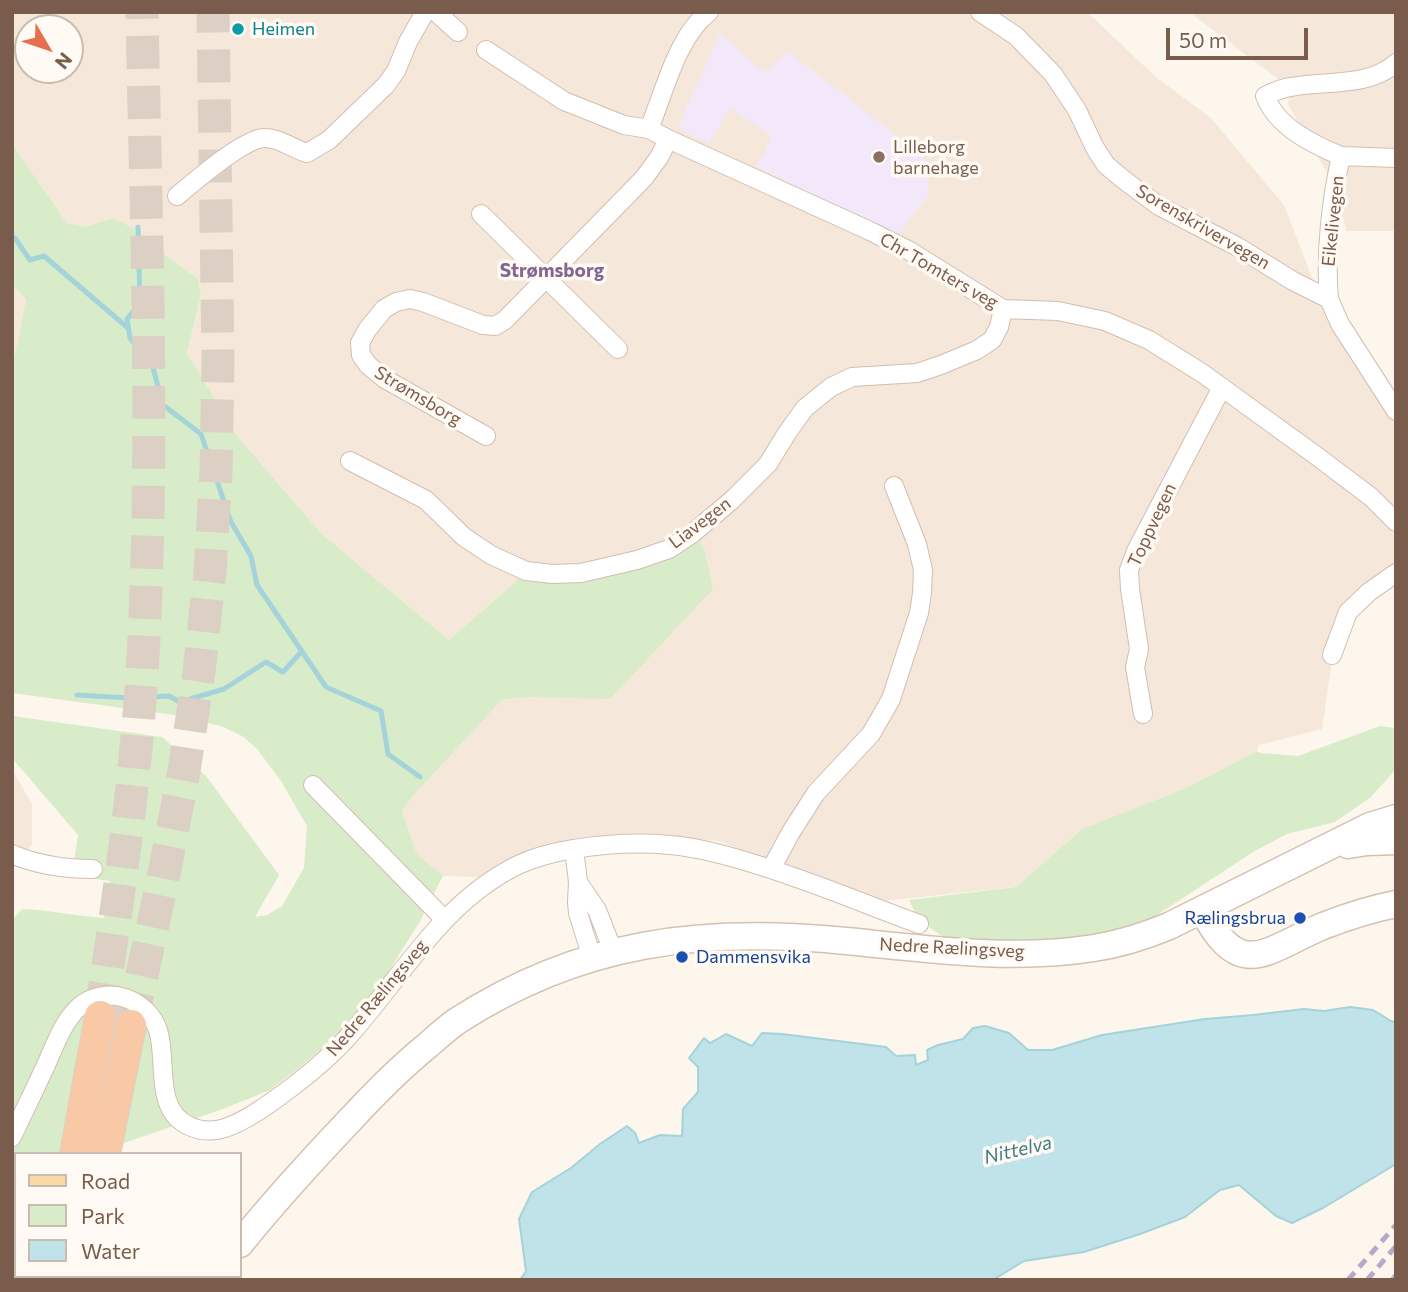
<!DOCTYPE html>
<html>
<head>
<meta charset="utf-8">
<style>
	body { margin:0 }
	#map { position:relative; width:1408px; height:1292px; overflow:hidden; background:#fdf6ec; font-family:Commissioner,sans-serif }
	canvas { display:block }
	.frame { position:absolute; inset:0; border:14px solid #7a5c4d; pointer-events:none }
	.legend { position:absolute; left:14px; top:1152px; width:228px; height:126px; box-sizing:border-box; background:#fffaf3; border:2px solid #cabbb1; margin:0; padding:9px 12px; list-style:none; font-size:21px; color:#7a5c4d }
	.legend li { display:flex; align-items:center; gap:14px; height:35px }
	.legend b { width:35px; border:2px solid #cabbb1 }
	.north { position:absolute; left:14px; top:14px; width:70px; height:70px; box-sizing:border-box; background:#fffaf3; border:2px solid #cabbb1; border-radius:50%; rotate:129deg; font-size:19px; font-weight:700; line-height:28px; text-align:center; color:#7a5c4d }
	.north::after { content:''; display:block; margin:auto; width:24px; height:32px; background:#e76f51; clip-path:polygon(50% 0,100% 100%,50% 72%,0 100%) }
	.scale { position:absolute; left:1166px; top:28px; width:142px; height:32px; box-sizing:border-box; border:4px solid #7a5c4d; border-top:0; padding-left:9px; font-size:21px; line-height:24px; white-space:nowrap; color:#7a5c4d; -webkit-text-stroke:5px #fffaf3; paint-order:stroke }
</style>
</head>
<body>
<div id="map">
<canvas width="1408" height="1292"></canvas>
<div class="frame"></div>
<ul class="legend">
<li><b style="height:9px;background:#fbd9a5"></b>Road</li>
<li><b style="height:19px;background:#d8ecc9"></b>Park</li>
<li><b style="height:19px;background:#bfe3e8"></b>Water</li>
</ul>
<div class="north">N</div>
<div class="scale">50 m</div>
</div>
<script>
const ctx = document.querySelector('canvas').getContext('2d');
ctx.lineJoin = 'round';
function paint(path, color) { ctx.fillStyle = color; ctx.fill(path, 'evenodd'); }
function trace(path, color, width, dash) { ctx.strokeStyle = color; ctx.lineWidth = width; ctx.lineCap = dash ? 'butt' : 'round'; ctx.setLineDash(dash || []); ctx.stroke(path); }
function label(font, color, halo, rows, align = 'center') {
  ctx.font = font + ' Commissioner,sans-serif'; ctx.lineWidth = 7; ctx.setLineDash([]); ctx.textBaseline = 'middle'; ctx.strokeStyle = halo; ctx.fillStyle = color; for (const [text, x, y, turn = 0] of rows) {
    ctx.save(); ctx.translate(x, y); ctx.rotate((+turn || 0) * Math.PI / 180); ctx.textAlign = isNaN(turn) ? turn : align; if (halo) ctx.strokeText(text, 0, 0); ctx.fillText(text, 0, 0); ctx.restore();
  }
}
const residential = new Path2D(`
	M12 12H1087L1157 78 1210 117 1284 205 1315 285 1396 401V573L1335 639 1322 729 1259 745 1257 751 1186 788 1082 829 1016 887 873 902 788 871 720 841 667 837 609 836 555 850 483 877 443 876 417 854 402 811 412 797 502 700 530 697 656 555 521 577 449 640 322 534 238 437 187 353 201 295 198 279 166 256 85 227 67 223 12 144ZM28 28H70V70H28Z
	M1189 12H1396V231H1347L1330 178 1288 104 1290 88Z
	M12 284 26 300 12 369Z
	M12 769 32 804V845L12 863Z`);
const education = new Path2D(`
	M720 33 764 72 789 52 920 154 928 166V196L899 234 879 228 755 166 765 152 771 136 730 108 709 144 684 132 679 124Z`);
const green = new Path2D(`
	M12 144 67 223 86 227 113 218 136 230 166 256 198 279 201 295 187 353 238 437 322 534 449 640 521 577 561 578 693 534 704 547 713 589 610 699 530 697 502 700 412 797 402 811 417 854 443 876 424 912 422 918 384 979 362 1009 329 1043 300 1067 270 1090 223 1109 92 1154H16V1183L12 1184V920L22 909C49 910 76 916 104 918L110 881 72 876 78 835 12 758V716L162 737 206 776 279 875 255 917 267 915 282 906 304 868 307 826 281 781 257 749 242 736 221 726 174 715 12 693V369L26 300 12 284Z
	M1380 726 1396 728V769L1371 797 1335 822 1287 834 1253 852 1157 915 1124 932 1089 947 946 939 918 919 909 900 1016 887 1082 829 1186 788 1257 751 1260 753 1298 756Z`);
const water = new Path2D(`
	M1350 1007 1373 1010 1391 1021 1396 1022V1164L1323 1208 1292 1223 1276 1216 1239 1185 1220 1190 1185 1217 1140 1234 1084 1252 1024 1261 993 1280H520L526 1271 519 1219 532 1192 571 1168 600 1144 627 1126 635 1133 639 1143 660 1135 682 1136 683 1109 698 1092V1067L689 1058 704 1038 710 1043 726 1034 752 1046 762 1033 782 1034 886 1047 896 1056 915 1055 916 1065 928 1060 927 1050 938 1045 963 1039 973 1028 985 1026 1009 1033 1028 1050H1052L1102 1035 1205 1019 1253 1015 1304 1009 1324 1011Z`);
const stream = new Path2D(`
	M138 227 140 304 127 319 130 338 153 368 163 405 201 434 231 522 251 556 257 585 326 687 381 711 388 754 420 777
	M12 237 15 238 30 260 44 256 128 328
	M77 695 130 698 169 696 180 702 224 689 266 662 283 672 302 651`);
const motorwayTunnel = new Path2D(`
	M100 1016C120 891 138 765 144 638 154 429 146 220 142 12
	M131 1025 163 879 184 771 199 672 210 572 216 471 218 359 213 12`);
const minor = new Path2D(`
	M436 12 458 32
	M980 12 1016 36 1053 74 1077 110 1095 148 1106 165 1124 180 1159 206 1238 247 1293 281 1329 299 1340 324 1396 411
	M486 50 564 101 624 125 649 129C664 93 677 36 709 12
	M649 129 668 139 870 231 908 250 1003 309 1058 311 1105 321 1149 340 1202 373 1318 457 1371 497 1396 522
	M1341 156C1312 144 1277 127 1265 96 1273 92 1282 88 1291 87 1326 80 1367 88 1396 63
	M177 196C195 181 244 138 265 138 280 138 293 149 307 153L329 140 386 85 396 71 408 42 425 12
	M481 214 618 349
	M1329 299C1325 254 1331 200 1341 156L1396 158
	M486 436 385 379 368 365 361 355 360 343 367 330 384 309 396 302 410 299 423 302 483 325 495 326 505 320 644 178 660 156 668 139
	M350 461 426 500 464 537 491 555 526 571 553 574 581 573 637 560 669 549 693 533 732 500 768 464 787 433 805 408 831 387 852 377 917 373 941 365 977 350 992 340 999 327 1003 309
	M1332 655 1348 612 1369 592 1396 573
	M1143 714 1135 667 1139 649 1130 589 1129 570 1136 551 1222 387
	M313 785 445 920
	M574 849C605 844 638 842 670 845 696 847 722 854 748 862 806 879 862 903 919 924
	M12 854C37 865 65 869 93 869
	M771 869 791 832 816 793 871 734 891 699 919 613 922 593 923 570 917 544 894 486
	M578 882 597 910 613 951
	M12 1137C23 1113 35 1089 46 1065 55 1045 63 1021 80 1006 92 996 110 993 125 998 140 1003 153 1015 158 1030 168 1061 153 1109 189 1126 200 1131 213 1132 225 1128 246 1121 266 1106 284 1093 307 1076 329 1058 348 1037 402 977 442 902 518 865 535 857 555 852 574 849L578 882 577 902 578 913 592 958`);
const secondary = new Path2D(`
	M1348 845 1367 842 1396 841
	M1203 911C1241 983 1266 950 1323 926 1346 917 1371 909 1396 904
	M240 1244C275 1200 313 1159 352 1118 376 1092 401 1067 428 1045 437 1037 447 1028 457 1021 581 941 702 927 846 941 928 949 1012 961 1094 948 1120 944 1145 936 1169 926L1370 826 1396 818
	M211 1280 213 1276`);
const primary = new Path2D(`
	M24 1280 26 1276`);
const trunk = new Path2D(`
	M75 1154 100 1016
	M105 1154 131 1025
	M49 1280 50 1276
	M89 1280 90 1276`);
const rail = new Path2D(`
	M1348 1280 1396 1225
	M1367 1280 1396 1246
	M1392 1280 1396 1275`);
const markers = [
	[238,29,7,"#0f9aa8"],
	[879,157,7,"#8d6e63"],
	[1300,918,7,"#1a4fb4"],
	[682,957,7,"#1a4fb4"]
];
const cultureNames = [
	["Heimen",252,29]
];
const educationNames = [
	["Lilleborg",893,147],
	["barnehage",893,168]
];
const streetNames = [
	["Eikelivegen",1333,221,-84],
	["Sorenskrivervegen",1203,227,30],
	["Chr Tomters veg",939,271,30],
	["Strømsborg",418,396,31],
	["Liavegen",700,523,-37],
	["Toppvegen",1152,525,-65],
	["Nedre Rælingsveg",952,948,3],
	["Nedre Rælingsveg",377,998,-50]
];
const transitNames = [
	["Rælingsbrua",1286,918],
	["Dammensvika",696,957,"left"]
];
const neighbourhoodNames = [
	["Strømsborg",552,271]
];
const waterNames = [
	["Nittelva",1018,1150,-13]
];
paint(residential, '#f5e8da');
paint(education, '#f3e8fa');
paint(green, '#d8ecc9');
paint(water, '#bfe3e8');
trace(water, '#a5d3da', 2);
trace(stream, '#a5d3da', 5);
trace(motorwayTunnel, '#dcd0c4', 33, [33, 17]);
trace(minor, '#d1beb0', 20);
trace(secondary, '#d6c0b0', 29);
trace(primary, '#dad1cd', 32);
trace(trunk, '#dad1cd', 32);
trace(minor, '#fff', 18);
trace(secondary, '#fff', 26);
trace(primary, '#fbd9a5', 30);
trace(trunk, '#f9c8a4', 30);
trace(rail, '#b9a8c9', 5, [10, 7]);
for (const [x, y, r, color] of markers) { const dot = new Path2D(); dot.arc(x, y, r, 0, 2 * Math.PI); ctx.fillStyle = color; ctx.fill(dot); trace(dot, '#fffaf3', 2.5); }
label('18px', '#0d838f', '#fffaf3', cultureNames, 'left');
label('18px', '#785e54', '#fffaf3', educationNames, 'left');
label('18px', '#7a5c4d', '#fffaf3', streetNames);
label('18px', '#164399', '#fffaf3', transitNames, 'right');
label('bold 19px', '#846695', '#fffaf3', neighbourhoodNames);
label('italic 19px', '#437c86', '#fffaf3', waterNames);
</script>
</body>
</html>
